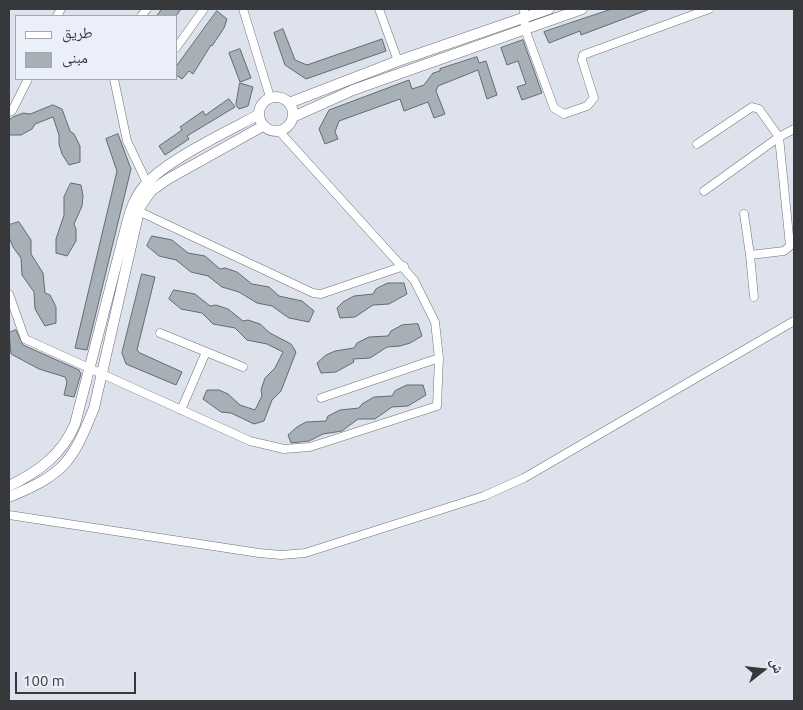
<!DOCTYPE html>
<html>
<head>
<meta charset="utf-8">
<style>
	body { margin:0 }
	#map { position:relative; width:803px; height:710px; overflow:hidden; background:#dde2ec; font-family:Ubuntu,"Noto Naskh Arabic",sans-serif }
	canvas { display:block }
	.frame { position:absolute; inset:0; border:10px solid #36383c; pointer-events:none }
	.legend { position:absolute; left:15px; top:15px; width:162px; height:65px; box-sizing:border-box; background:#ebeffa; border:1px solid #a3a6ae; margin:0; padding:6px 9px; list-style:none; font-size:15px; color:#36383c }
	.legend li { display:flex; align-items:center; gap:10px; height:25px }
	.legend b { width:25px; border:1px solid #a3a6ae }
	.north { position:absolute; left:738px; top:645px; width:50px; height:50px; -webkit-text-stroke:4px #ebeffa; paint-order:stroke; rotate:74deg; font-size:14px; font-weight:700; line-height:20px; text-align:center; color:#36383c }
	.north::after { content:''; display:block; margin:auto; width:18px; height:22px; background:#36383c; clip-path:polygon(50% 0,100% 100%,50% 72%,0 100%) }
	.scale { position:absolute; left:15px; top:672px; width:121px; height:22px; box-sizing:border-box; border:2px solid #36383c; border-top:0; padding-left:6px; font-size:15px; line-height:18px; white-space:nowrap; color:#36383c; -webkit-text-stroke:4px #ebeffa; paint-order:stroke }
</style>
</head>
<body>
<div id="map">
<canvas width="803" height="710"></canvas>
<div class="frame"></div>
<ul class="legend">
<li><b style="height:6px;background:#fff"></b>طريق</li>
<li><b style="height:14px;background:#a6b0b6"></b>مبنى</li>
</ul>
<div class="north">ش</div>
<div class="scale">100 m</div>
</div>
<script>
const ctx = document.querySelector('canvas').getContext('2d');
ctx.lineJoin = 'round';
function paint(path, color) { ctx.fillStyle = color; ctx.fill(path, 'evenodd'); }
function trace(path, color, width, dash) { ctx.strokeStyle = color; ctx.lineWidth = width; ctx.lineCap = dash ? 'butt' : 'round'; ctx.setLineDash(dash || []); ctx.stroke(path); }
const building = new Path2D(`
	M162 9H181L176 16H157Z
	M612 9H650L581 35 580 31 549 43 544 32Z
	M217 11 227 19 224 28 212 46 211 45 193 74 189 71 182 79 176 75V67Z
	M283 29 295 60 307 65 382 39 386 51 306 79 285 65 274 33Z
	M523 40 542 93 522 100 517 87 526 84 518 61 507 65 501 48Z
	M240 49 251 78 240 82 229 53Z
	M477 57 479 63 486 61 497 95 487 99 478 70 438 86 436 91 445 114 434 118 428 102 404 111 400 99 339 121 335 132 338 139 325 144 319 129 329 110 409 80 412 89 424 85 433 73 440 71V69Z
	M240 83 253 87 248 106 239 109 236 105Z
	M229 99 235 107 187 136 189 139 165 155 159 146 182 130 180 127 203 111 205 115Z
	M53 105 62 109 70 131 74 134 80 146V162L69 165 62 154 59 144V135L53 117 35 124 32 129 21 135H9V120L13 117 23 113 30 114Z
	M118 134 131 169 87 350 75 348 117 171 106 139Z
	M71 183 81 185 83 196 82 206 74 224 76 229V241L67 256 56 253V239L64 215V197Z
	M19 222 31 240V254L43 273 45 293 50 295 56 307V323L45 326 35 309 34 292 22 275 21 258 13 247 9 237V225Z
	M152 236 172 240 188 253 205 256 220 269 225 268 237 272 252 284 269 287 279 296 302 301 314 311 309 322 289 318 272 306 257 303 239 292 222 287 208 276 191 272 176 260 159 256 147 246Z
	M142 274 155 277 137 350 140 353 182 372 176 385 126 364 122 353Z
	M388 283H404L407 294 389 304 373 305 355 317 340 318 337 308 343 302 354 296 373 294 376 289Z
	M174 290 195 294 210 306 216 305 228 309 243 321 248 320 260 324 270 333 291 344 296 352 281 391 272 400 264 421 254 424 231 413 221 412 203 399 207 390H219L228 394 240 405 255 410 262 396 261 390 265 378 275 368 283 352 267 344 247 340 235 328 213 324 202 313 181 309 169 299Z
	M418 324 422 336 410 343 400 346 387 347 370 358 353 359 354 362 336 372 321 373 317 363 326 355 335 351 354 348 357 343 369 337 388 336 391 331 402 325Z
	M16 330 23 345 79 370 81 374 74 397 64 395 67 382 65 377 39 369 11 354 9 333Z
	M407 385H423L426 395 408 406 392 407 375 419H358L342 431 323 434 309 441 291 443 288 435 297 427 306 422 326 421 328 416 340 410 359 408 362 404 374 397 392 396 395 391Z`);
const street = new Path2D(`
	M243 9 270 97
	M379 9 398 61
	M524 9 525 29 554 108 564 114 587 106 594 98 582 60 583 55 709 9
	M57 16 61 9
	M141 16 147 9
	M176 48 204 9
	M114 79 127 141 149 187
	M9 112 12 111 28 79
	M697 144 752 107 759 109 779 137 794 129
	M704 191 779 137 790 246 784 251 750 255 744 214
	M136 210 313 293 321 294 404 266
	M750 255 754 297
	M9 294 25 339 250 441 284 449 310 447 437 406 439 358 435 322 414 280 279 131
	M160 333 243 367
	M321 398 439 358
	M181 410 206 352
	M9 515 259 553 281 555 305 553 484 496 524 478 794 321`);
const secondary = new Path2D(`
	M259 114a17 17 0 1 1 34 0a17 17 0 1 1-34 0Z
	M289 103 398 61 549 9
	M293 117 353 90 582 9
	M9 486C38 472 62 455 75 424L126 227C130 211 135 195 147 183 169 159 228 131 258 115
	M9 497C64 474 72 463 94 408L140 207 151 191 168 179 263 126`);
paint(building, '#a6b0b6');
trace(building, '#626b71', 1);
trace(street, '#6e727b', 9);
trace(secondary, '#6e727b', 11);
trace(street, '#fff', 8);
trace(secondary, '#fff', 10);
</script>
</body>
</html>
